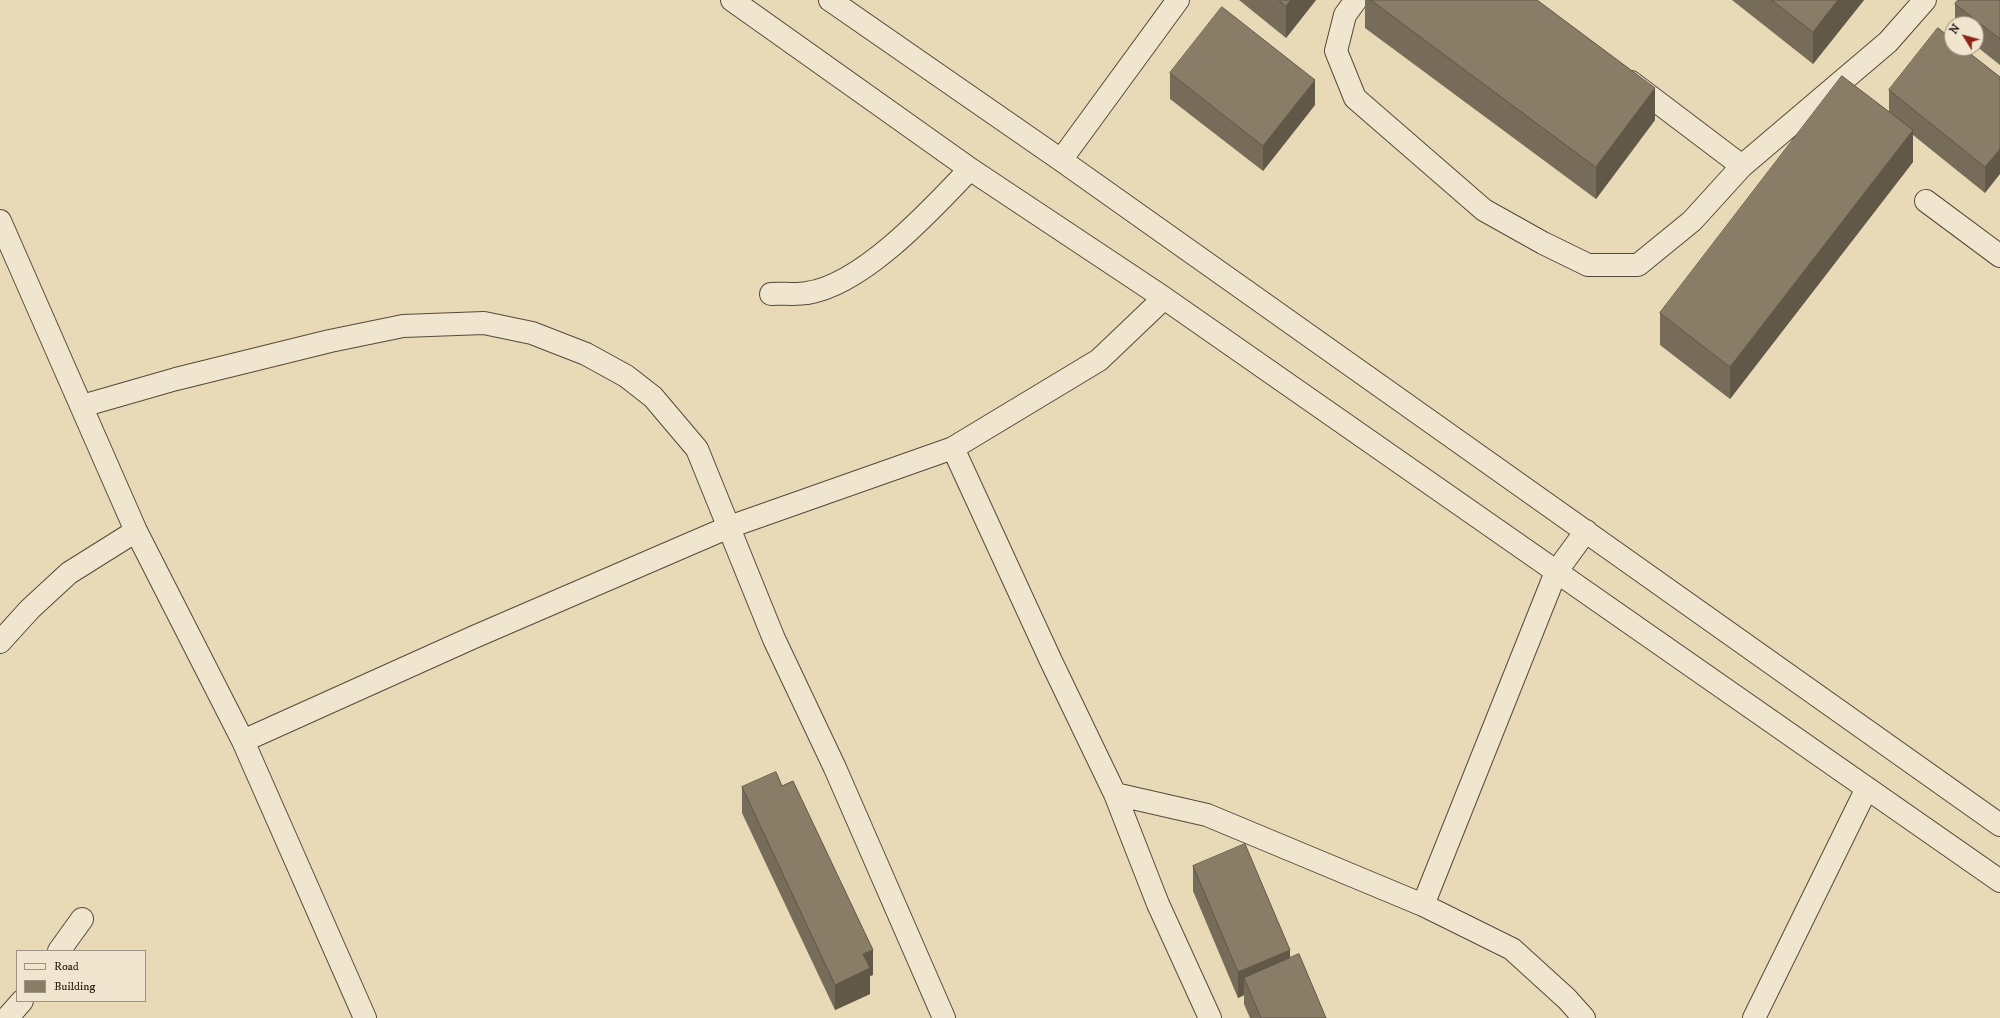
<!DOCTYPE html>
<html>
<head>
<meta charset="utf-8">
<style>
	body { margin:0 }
	#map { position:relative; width:2000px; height:1018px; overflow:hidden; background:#e8d9b7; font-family:"IM FELL DW Pica",serif }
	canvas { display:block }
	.legend { position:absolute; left:16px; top:950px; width:130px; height:52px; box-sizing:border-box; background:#f0e6d0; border:1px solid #9f9483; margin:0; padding:5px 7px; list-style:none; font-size:12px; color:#251910 }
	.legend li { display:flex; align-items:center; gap:8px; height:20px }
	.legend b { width:20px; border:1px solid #9f9483 }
	.north { position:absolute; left:1944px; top:16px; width:40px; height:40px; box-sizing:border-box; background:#f0e6d0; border:1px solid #9f9483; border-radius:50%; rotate:307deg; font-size:11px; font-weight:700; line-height:16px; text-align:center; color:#251910 }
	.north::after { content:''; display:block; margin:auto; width:14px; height:18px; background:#8f2418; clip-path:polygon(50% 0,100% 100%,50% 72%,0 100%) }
</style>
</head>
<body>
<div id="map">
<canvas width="2000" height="1018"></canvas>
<ul class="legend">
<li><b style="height:5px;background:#f0e6d0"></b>Road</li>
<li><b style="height:11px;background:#8a7d67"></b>Building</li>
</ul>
<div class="north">N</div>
</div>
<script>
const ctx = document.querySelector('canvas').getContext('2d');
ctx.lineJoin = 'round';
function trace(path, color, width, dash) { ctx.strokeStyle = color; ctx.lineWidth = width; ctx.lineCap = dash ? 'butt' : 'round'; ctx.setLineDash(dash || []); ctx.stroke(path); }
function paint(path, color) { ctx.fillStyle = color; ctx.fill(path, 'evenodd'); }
const minor = new Path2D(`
	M732 0 970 169 1164 298 2000 881
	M830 0 1061 160 2000 825
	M1356 0 1345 15 1336 51 1355 98 1484 210 1543 243 1588 265H1638L1692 221 1742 166 1888 42 1925 0
	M1631 82 1742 166
	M1061 160 1178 0
	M1926 201 2000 256
	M0 221 136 531 243 741 365 1018
	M771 294C782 293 795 295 807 293 863 285 932 209 970 169
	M82 406 176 379 330 341 403 326 484 323 532 333 586 354 626 376 653 397 697 449 774 639 835 768 944 1018
	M953 448 1051 661 1115 794 1158 904 1210 1018
	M0 642 30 609 69 573 136 531
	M243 741 474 637 729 527 953 448 1099 360 1164 298
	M1115 794 1207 815 1423 905 1512 949 1567 999 1584 1018
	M1423 905 1556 572 1586 531
	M59 951 82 919
	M7 1018 22 1001
	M1754 1018 1867 788`);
const wall = new Path2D(`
	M1239 0H1316L1286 38Z
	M1365 0H1537L1655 120 1596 199 1365 28Z
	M1732 0H1864L1813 64Z
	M2000 0V65L1976 46V24H1955V4Z
	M1170 73 1315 105 1263 171 1170 99Z
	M2000 77 1985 193 1913 135V162L1730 399 1660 345V313L1889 111V90Z
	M782 786 873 975 870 976V994L835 1010 742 813V787Z
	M1193 866 1290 958 1326 1018H1250L1244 1004V995L1238 998 1193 891Z`);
const shadedWall = new Path2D(`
	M1291 0H1316L1286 38V6Z
	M1838 0H1864L1813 64V32Z
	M1315 80V105L1263 171V146Z
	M1655 88V120L1596 199V167Z
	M1913 130V162L1730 399V367Z
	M2000 149V174L1985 193V167Z
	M873 950V975L870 976V994L835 1010V985L863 954Z
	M1290 950V976L1244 978V995L1238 998V972Z`);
const building = new Path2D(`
	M1279 0H1291L1286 6Z
	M1371 0H1537L1655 88 1596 167Z
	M1772 0H1838L1813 32Z
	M1958 0H2000V39L1955 4Z
	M1222 7 1315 80 1263 146 1170 73Z
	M1938 28 1952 39V48H1963L2000 77V149L1985 167 1889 90Z
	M1842 76 1913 130 1730 367 1660 313Z
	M776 772 782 786 793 781 873 950 863 954 870 968 835 985 742 787Z
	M1245 844 1290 950 1238 972 1193 866Z
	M1299 954 1326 1018H1261L1244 978Z`);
trace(minor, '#56493a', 24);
trace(minor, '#f0e6d0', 22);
paint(wall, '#776c59');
paint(shadedWall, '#615848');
paint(building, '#8a7d67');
trace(building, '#615848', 1);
</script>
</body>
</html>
